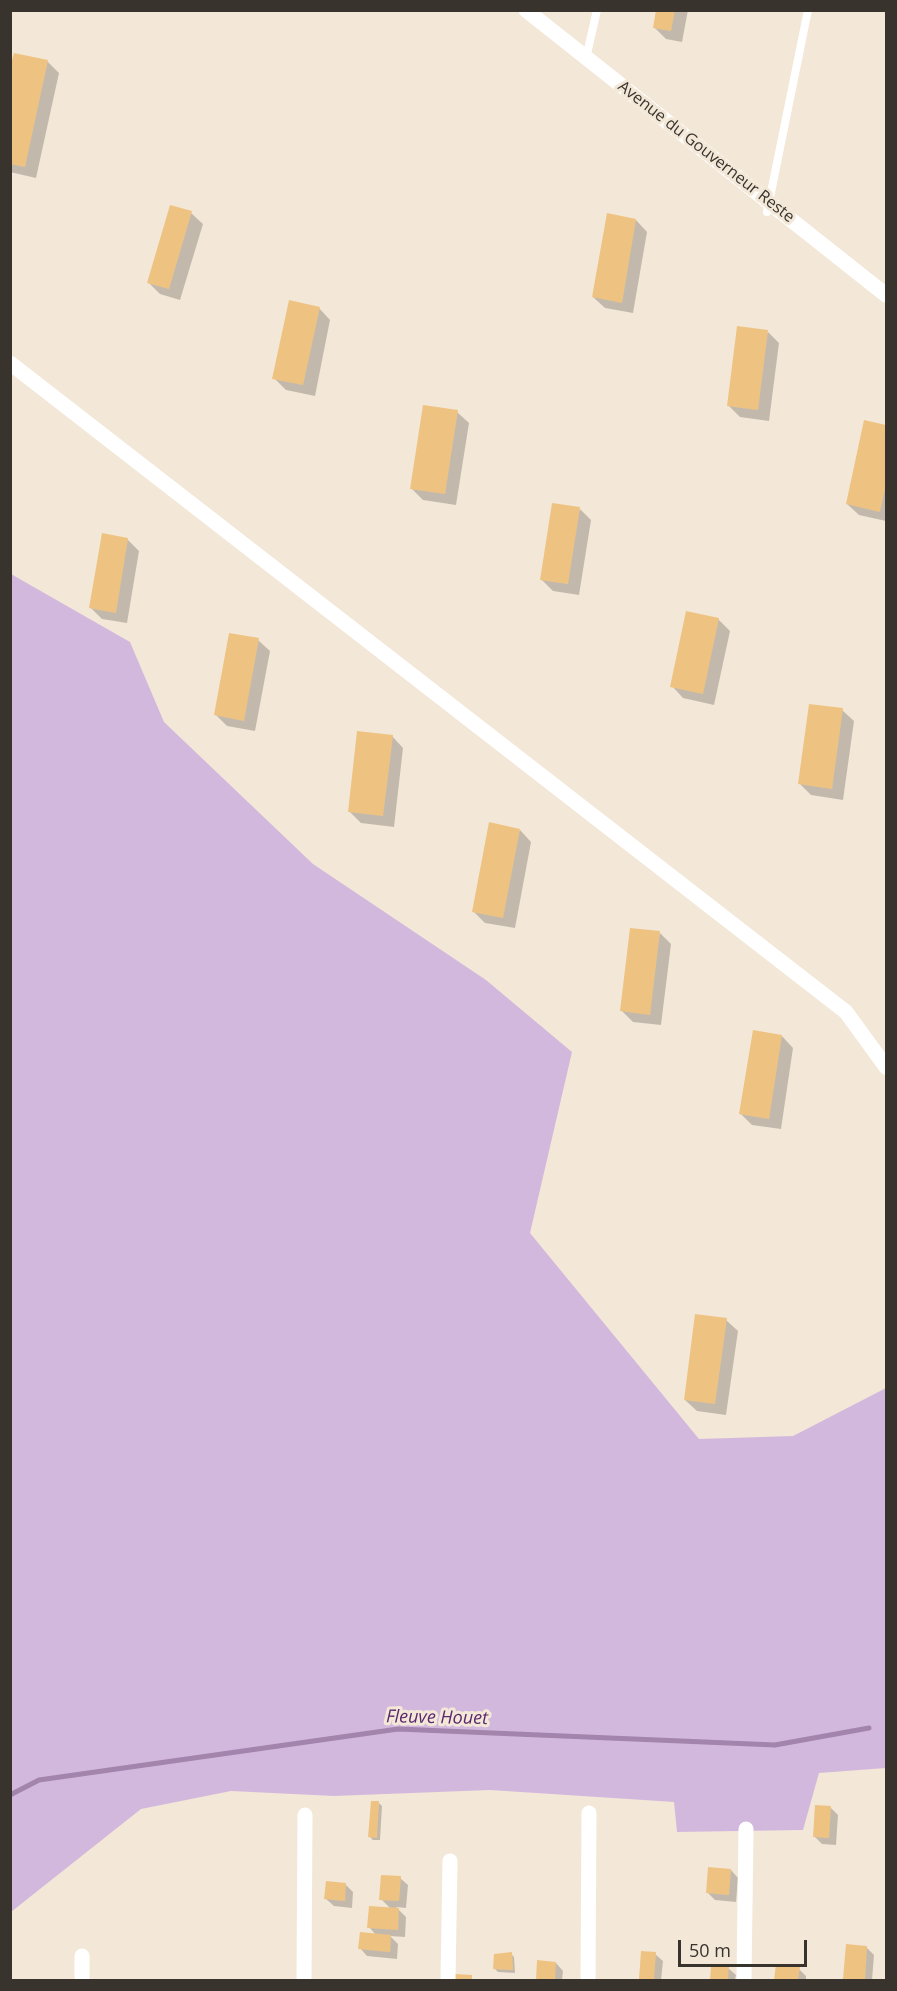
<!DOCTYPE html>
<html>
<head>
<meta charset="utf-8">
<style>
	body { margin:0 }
	#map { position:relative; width:897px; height:1991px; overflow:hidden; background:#f3e8d8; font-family:"Open Sans",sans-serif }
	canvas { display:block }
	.frame { position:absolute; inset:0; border:12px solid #38342d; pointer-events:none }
	.scale { position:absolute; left:678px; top:1940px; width:129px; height:27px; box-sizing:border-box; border:3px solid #38342d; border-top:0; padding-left:8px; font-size:18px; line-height:21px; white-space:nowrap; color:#38342d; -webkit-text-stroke:4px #f3e8d8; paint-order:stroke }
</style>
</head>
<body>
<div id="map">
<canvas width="897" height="1991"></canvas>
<div class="frame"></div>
<div class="scale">50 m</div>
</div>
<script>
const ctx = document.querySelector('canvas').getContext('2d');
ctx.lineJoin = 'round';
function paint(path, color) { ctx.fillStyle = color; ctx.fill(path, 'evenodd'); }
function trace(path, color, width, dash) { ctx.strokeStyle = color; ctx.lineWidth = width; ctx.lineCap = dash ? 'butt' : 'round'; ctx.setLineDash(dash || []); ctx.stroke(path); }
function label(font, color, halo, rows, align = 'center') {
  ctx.font = font + ' "Open Sans",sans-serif'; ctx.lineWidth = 6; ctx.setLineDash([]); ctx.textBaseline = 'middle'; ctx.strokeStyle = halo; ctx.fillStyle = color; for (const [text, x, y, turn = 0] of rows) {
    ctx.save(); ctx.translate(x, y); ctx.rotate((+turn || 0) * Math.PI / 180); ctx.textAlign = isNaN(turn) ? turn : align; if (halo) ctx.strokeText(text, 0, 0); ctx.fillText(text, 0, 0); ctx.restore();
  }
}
const green = new Path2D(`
	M11 574 130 642 164 722 313 864 486 980 572 1052 530 1233 699 1439 793 1436 886 1388V1768L819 1773 803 1830 677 1832 674 1802 490 1790 334 1796 231 1791 141 1809 11 1912Z`);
const shadow = new Path2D(`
	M657 10H688L682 42 666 39 654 27Z
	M15 54 48 62 59 73 36 178 10 172V74Z
	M191 213 203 224 180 300 160 294 148 282Z
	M636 220 647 232 633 313 605 308 593 297Z
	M319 308 330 320 315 396 286 390 274 378Z
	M768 332 779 343 769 421 740 417 729 406Z
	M457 412 469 423 456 505 423 500 411 488Z
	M865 422 886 427V521L859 515 847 504Z
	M580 509 591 520 579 595 553 591 541 579Z
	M127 539 139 551 127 623 102 619 91 608Z
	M718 619 730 631 714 705 683 698 672 686Z
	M258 640 270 651 255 731 227 726 216 715Z
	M842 710 854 721 843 800 811 795 800 784Z
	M392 736 403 748 394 827 361 823 349 811Z
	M520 830 531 842 515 928 485 923 473 911Z
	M660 933 671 944 661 1025 633 1022 621 1010Z
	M782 1036 793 1048 781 1129 752 1125 741 1114Z
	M726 1320 738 1331 726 1415 697 1411 685 1400Z
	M379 1803 382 1806 380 1840H373L370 1837Z
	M831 1808 838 1815 836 1845 822 1844 814 1836Z
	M731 1870 738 1878 736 1902 715 1900 708 1893Z
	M400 1878 408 1885 406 1908 396 1907 406 1917 405 1937 390 1936 398 1944 397 1959 367 1956 360 1948 376 1935 369 1927 391 1909 381 1899Z
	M345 1884 353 1892 352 1908 334 1906 326 1899Z
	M866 1947 874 1955 872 1980H847L845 1978Z
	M511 1954 514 1957 515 1973 498 1972 495 1969Z
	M655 1954 663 1961 661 1980H643L641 1978Z
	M539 1962 556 1963 563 1971 562 1980H537Z
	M777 1966 799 1969 806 1976V1980H776Z
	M712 1967 728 1968 736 1975 735 1980H712Z`);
const stream = new Path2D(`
	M10 1795 39 1780 398 1729 775 1745 869 1728`);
const building = new Path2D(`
	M656 10H675L671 31 653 28Z
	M14 53 48 60 25 167 10 164V67Z
	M170 205 192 211 169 289 147 283Z
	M607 213 636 219 622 303 592 297Z
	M289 300 320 307 303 385 272 379Z
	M737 326 768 330 758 410 727 406Z
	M423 405 458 410 445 494 410 489Z
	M864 420 886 425V483L880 512 846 504Z
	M552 503 580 507 568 584 540 580Z
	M102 533 128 538 116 613 89 608Z
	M686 611 719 618 703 694 670 687Z
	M229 633 259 638 244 721 214 715Z
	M809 704 843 708 832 789 798 784Z
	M357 731 393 735 383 816 348 812Z
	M489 822 520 829 503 918 472 912Z
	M630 928 660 931 650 1015 620 1011Z
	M753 1030 782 1035 769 1119 739 1114Z
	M695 1314 727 1318 715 1404 684 1400Z
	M371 1801H379L377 1838 368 1837Z
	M815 1805 831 1806 829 1838 813 1837Z
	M708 1867 731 1869 729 1895 706 1893Z
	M381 1875 401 1876 399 1901 379 1900Z
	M326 1881 346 1883 345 1901 324 1899Z
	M369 1906 399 1908 398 1930 367 1928Z
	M360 1932 391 1935 390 1952 358 1949Z
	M846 1944 867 1946 865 1980 843 1979Z
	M641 1951 656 1952 654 1980 639 1979Z
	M512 1952 513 1970 493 1969 494 1954Z
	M537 1960 556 1962 555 1980H536Z
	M776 1964 800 1967 798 1980H774Z
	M711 1966H729L728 1980H710Z
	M454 1974 472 1975V1980H454Z`);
const service = new Path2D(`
	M586 58 597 10
	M767 212 808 10`);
const minor = new Path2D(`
	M526 10 886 295
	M10 363 846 1012 886 1067
	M82 1980V1956
	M304 1980 305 1815
	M448 1980 450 1861
	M588 1980 589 1813
	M744 1980 746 1829`);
const streetNames = [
	["Avenue du Gouverneur Reste",706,152,38]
];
const waterNames = [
	["Fleuve Houet",437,1718,1]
];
paint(green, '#d3b8dd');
paint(shadow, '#0003');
trace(stream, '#a384ac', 5);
paint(building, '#eec382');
trace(service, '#fff', 8);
trace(minor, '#fff', 15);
label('16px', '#38342d', '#f3e8d8', streetNames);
label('italic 18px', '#5a266d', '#f3e8d8', waterNames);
</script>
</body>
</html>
